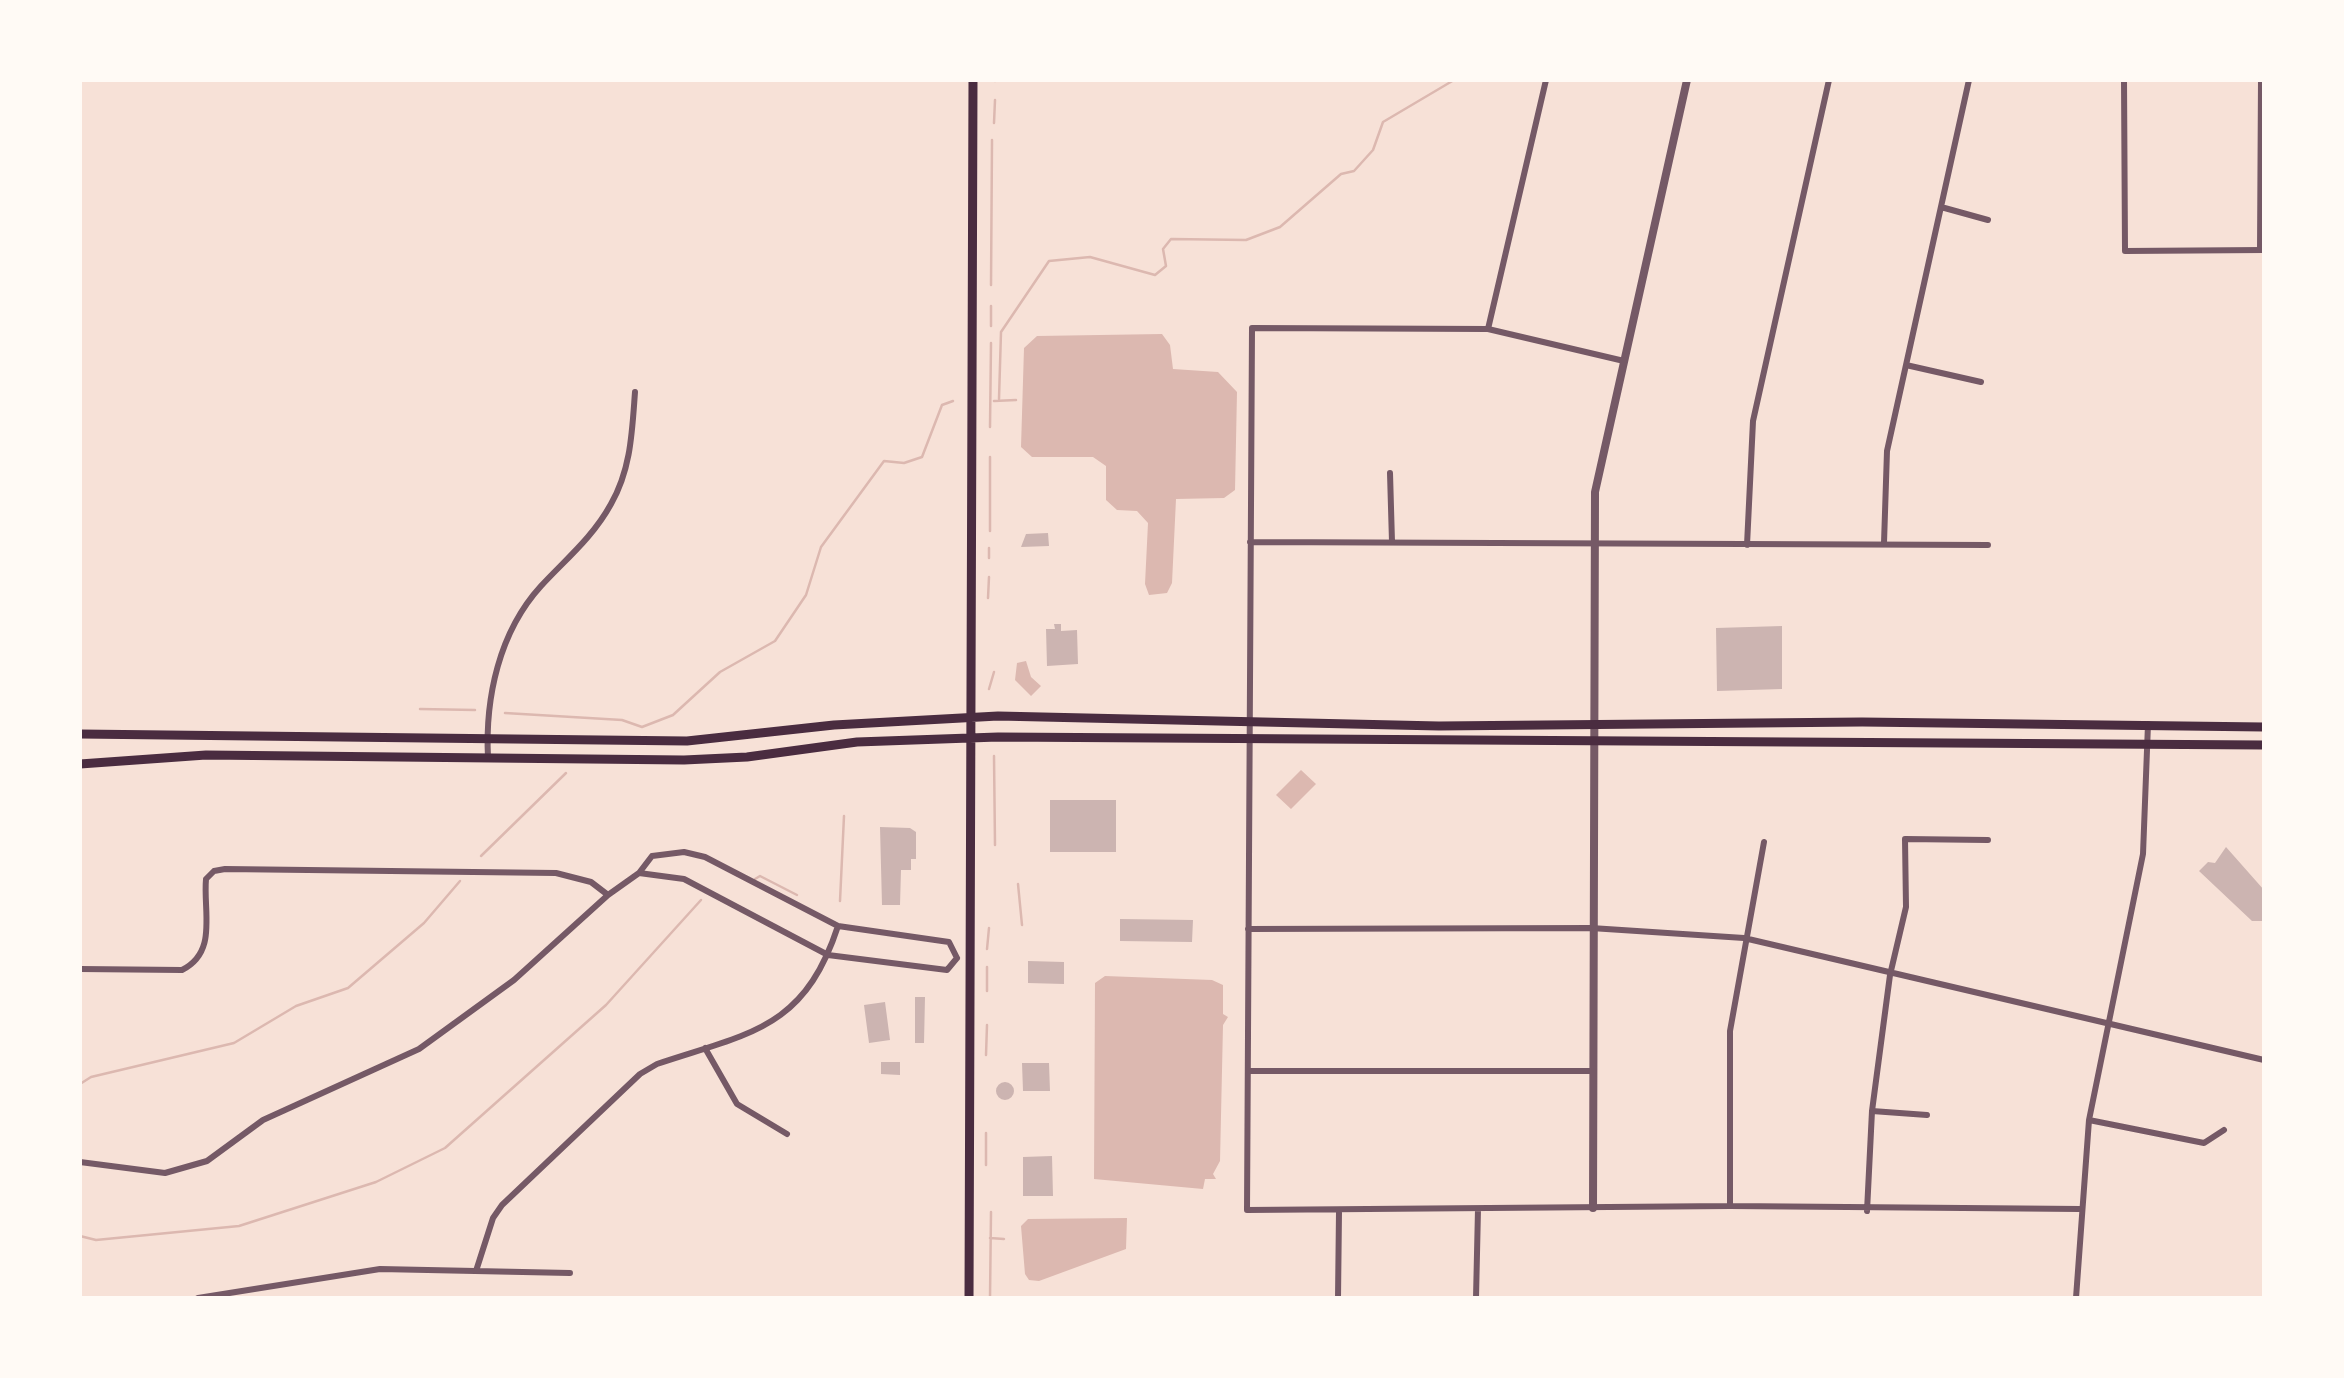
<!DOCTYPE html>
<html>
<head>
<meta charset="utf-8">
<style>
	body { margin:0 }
	#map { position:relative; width:2344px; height:1378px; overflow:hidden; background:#f7e1d7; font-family:"Fira Sans Condensed",sans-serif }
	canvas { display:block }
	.frame { position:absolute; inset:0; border:82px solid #fffaf5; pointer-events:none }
</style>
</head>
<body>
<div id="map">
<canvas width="2344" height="1378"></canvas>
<div class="frame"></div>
</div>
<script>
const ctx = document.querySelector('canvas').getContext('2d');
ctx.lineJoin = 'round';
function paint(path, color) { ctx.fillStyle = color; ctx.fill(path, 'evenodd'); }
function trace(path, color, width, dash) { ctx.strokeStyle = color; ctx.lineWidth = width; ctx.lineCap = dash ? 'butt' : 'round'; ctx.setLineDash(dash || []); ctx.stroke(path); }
const water = new Path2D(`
	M1162 334 1170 345 1173 369 1218 372 1237 392 1235 490 1224 498 1176 499 1172 583 1167 593 1149 595 1145 584 1148 523 1137 511 1117 510 1106 500V466L1093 457H1032L1021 447 1024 348 1037 336Z
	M1026 661 1031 677 1041 686 1031 696 1015 680 1017 663Z
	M1301 770 1316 784 1291 809 1276 795Z
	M1105 976 1212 980 1223 985V1014L1228 1017 1223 1025 1220 1161 1213 1174 1216 1179H1205L1203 1189 1094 1179 1095 983Z
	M1127 1218 1126 1249 1039 1281 1029 1280 1025 1274 1021 1226 1028 1219Z`);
const stream = new Path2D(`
	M995 81V80
	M994 123 995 100
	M991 285 992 140
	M991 306V326
	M999 399 1001 332 1049 261 1090 257 1155 275 1166 266 1163 249 1171 239 1246 240 1280 227 1341 174 1354 171 1373 150 1383 122 1454 80
	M994 401 1016 400
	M990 427 991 343
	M990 531V457
	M989 558V548
	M988 598 989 577
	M989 689 994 672
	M420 709 475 710
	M505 713 622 720 642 727 673 715 720 672 775 641 806 595 821 547 884 461 904 463 922 457 942 405 953 401
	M994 756 995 845
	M481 856 566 773
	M755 879 760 876 797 895
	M1018 884 1022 925
	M840 901 844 816
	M987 949 989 928
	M987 991V967
	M986 1055 987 1025
	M80 1084 91 1077 234 1043 296 1006 348 988 424 923 460 881
	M986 1133V1165
	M80 1236 96 1240 239 1226 376 1182 445 1148 606 1005 701 900
	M990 1238 1004 1239
	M990 1298 991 1212`);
const building = new Path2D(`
	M1048 533 1049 546 1021 547 1026 534Z
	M1054 624H1061V631L1077 630 1078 664 1047 666 1046 629H1055Z
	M1782 626V689L1717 691 1716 628Z
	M1050 800H1116V852H1050Z
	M880 827 910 828 916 832V859H911V870H901L900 905H882Z
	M2226 847 2264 890V921H2252L2199 871 2208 862 2215 863Z
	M1120 919 1193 920 1192 942 1120 941Z
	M1028 961 1064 962V984L1028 983Z
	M915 997H925L924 1043H915Z
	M885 1002 890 1040 869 1043 864 1005Z
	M881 1062H900V1075L881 1074Z
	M1022 1063H1049L1050 1091H1023Z
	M996 1091a9 9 0 1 1 18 0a9 9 0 1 1-18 0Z
	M1052 1156 1053 1196H1023V1157Z`);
const minor = new Path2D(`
	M2124 80 2125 251 2264 250
	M1941 207 1988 220
	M2260 250 2261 80
	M1488 329 1546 80
	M1624 361 1488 329 1252 328 1247 1210 1730 1206 2080 1209
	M1906 365 1981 382
	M1390 473 1392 542
	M1250 542 1988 545
	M1884 543 1887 451 1969 80
	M1747 545 1753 421 1829 80
	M488 758C485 698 499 632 541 586 566 559 593 537 611 504 631 469 632 432 635 392
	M639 873 684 879 828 955 947 970 957 958
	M1248 929 1591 928 1744 938 2264 1060
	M80 969 182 970C218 952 203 912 206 879L214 871 225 869 556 873 591 882 608 895
	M705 1048 737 1104 787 1134
	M1248 1071H1591
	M1872 1111 1927 1115
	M2089 1120 2204 1143 2224 1130
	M80 1162 165 1173 207 1161 263 1120 419 1049 514 980 608 895 639 873 652 856 684 852 705 857 838 926 949 942 957 958
	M1730 1206V1031L1764 842
	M1867 1211 1872 1111 1890 975 1906 907 1905 839 1988 840
	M476 1271 493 1218 502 1205 640 1074 657 1064C749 1033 804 1030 838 926
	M198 1298 380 1269 570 1273
	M1338 1298 1339 1212
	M1476 1298 1478 1209
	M2076 1298 2089 1120 2143 854 2148 724`);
const tertiary = new Path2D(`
	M1593 1208 1595 492 1687 80`);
const secondary = new Path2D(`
	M80 734 687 741 834 725 998 716 1439 726 1862 722 2264 727
	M80 764 206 755 684 760 747 757 857 742 998 737 2264 745
	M969 1298 973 80`);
paint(water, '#dcb8b0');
trace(stream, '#dcb8b0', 2.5);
paint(building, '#ccb4b1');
trace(minor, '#755966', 6);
trace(tertiary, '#755966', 8);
trace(secondary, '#4a2c40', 9);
</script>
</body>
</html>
